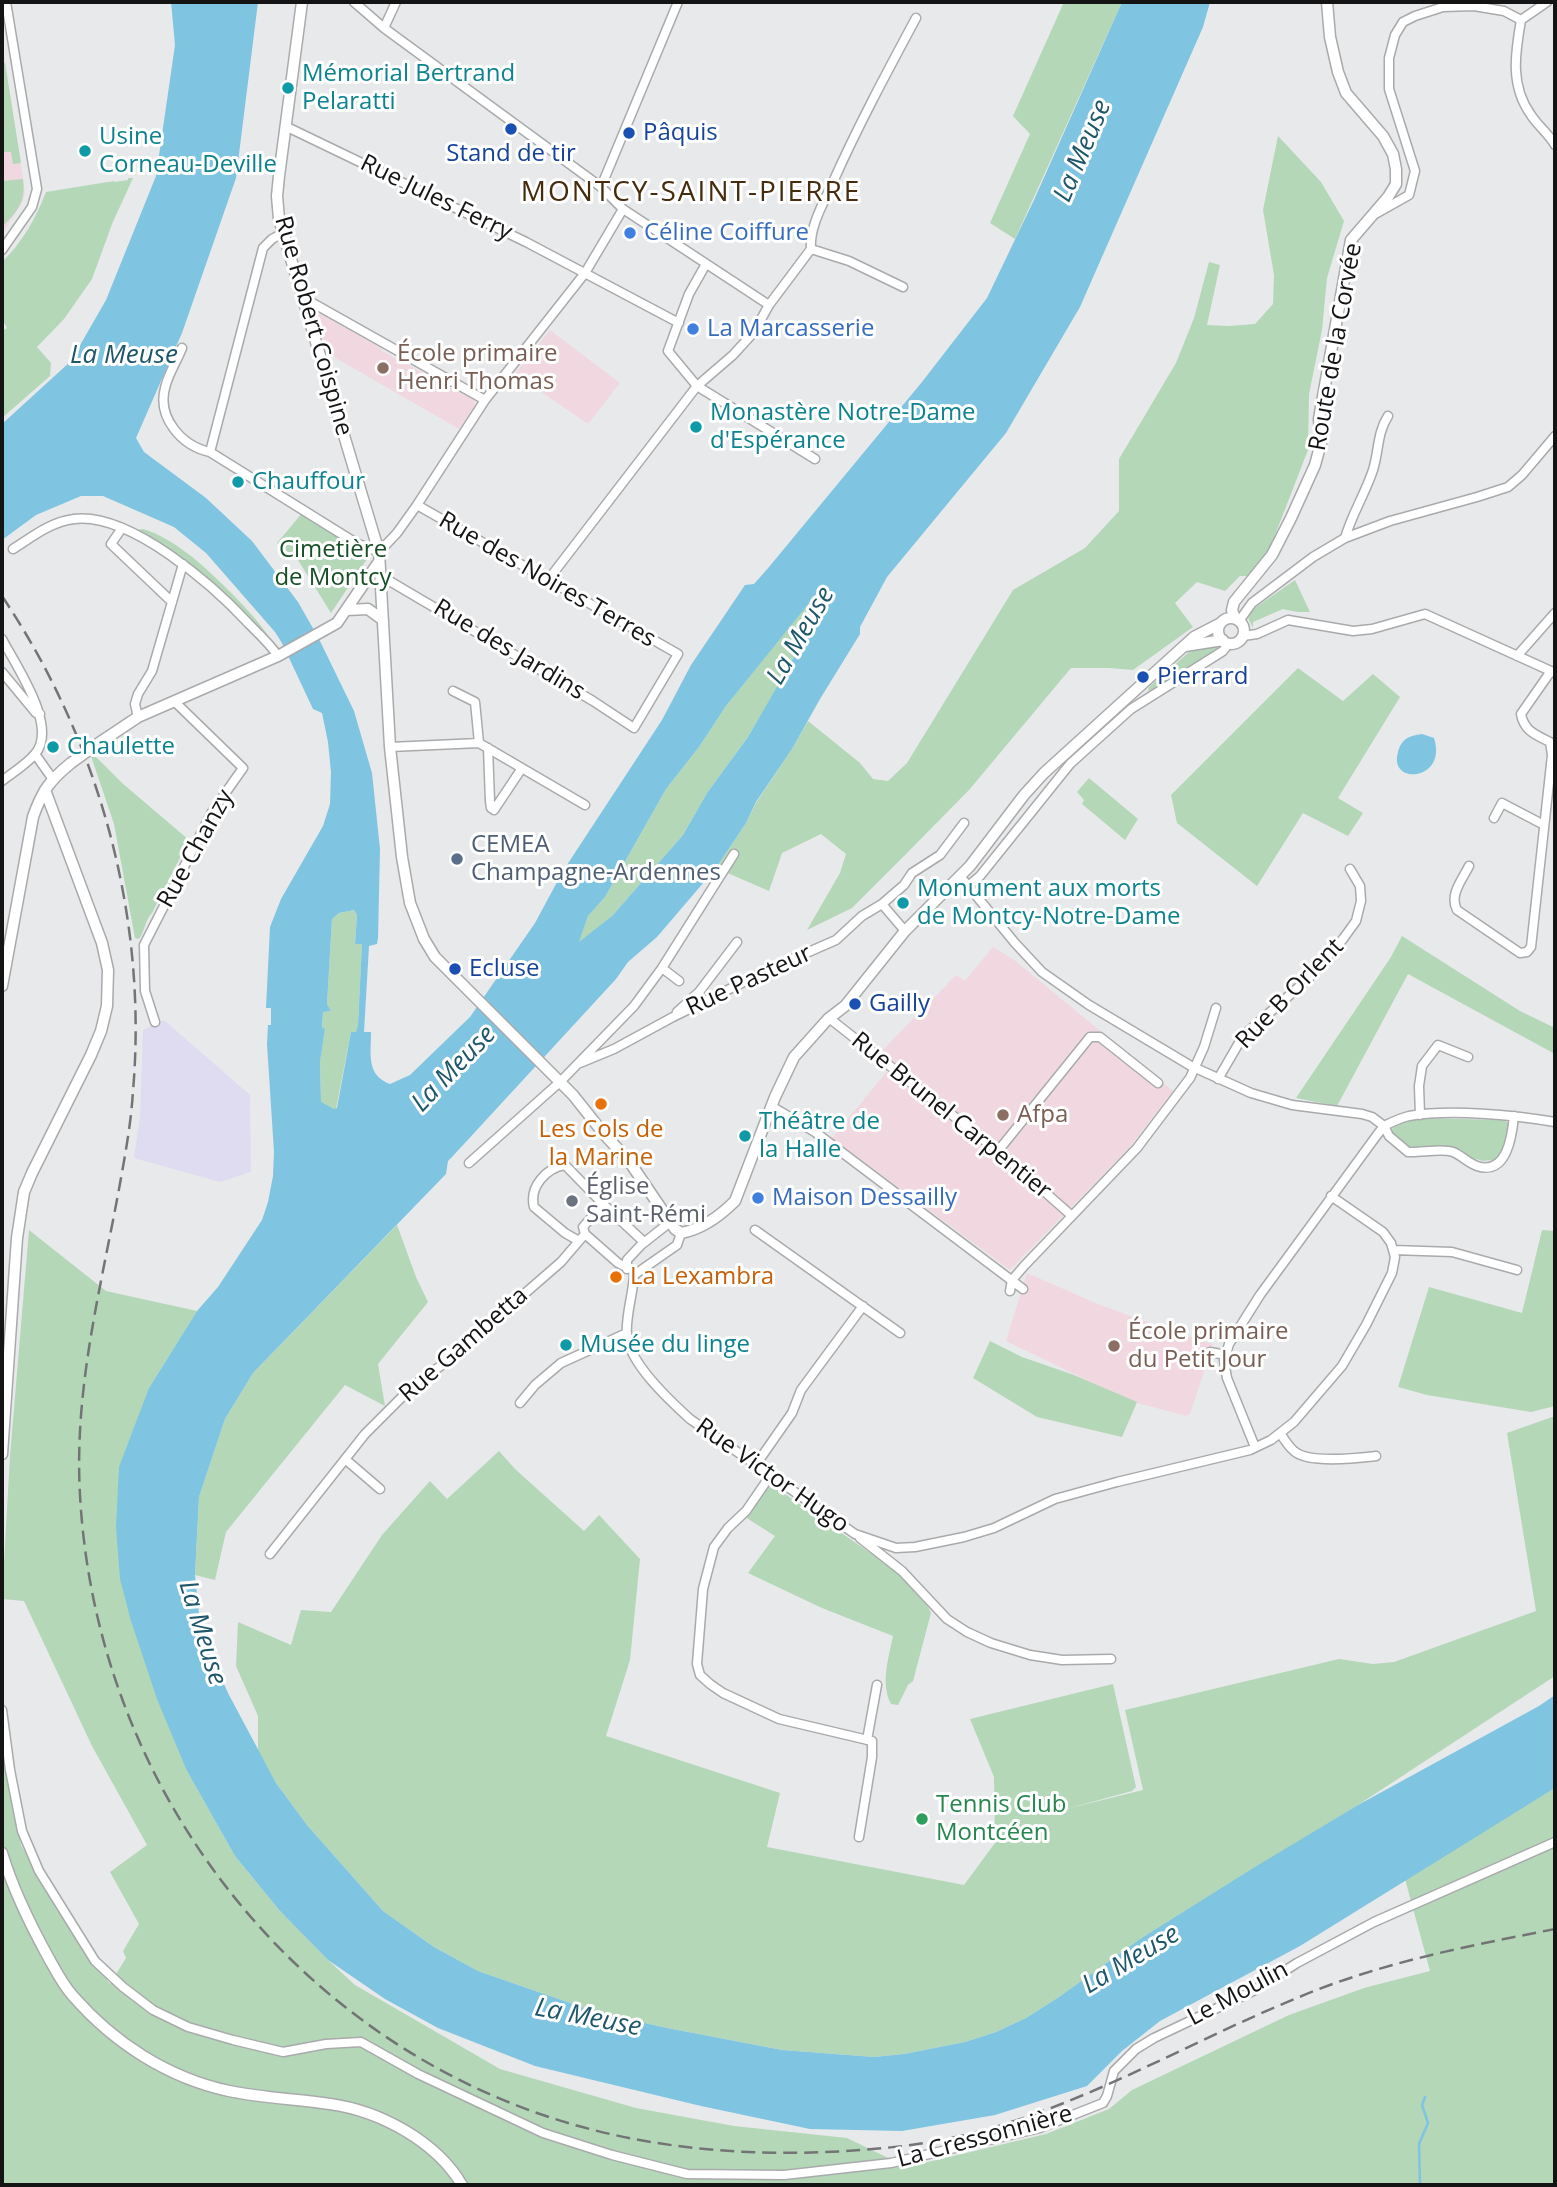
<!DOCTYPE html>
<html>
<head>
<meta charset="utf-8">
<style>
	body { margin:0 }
	#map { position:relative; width:1557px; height:2187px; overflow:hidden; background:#e8e9eb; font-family:"Open Sans",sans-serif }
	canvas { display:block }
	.frame { position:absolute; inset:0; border:4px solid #141415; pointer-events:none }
</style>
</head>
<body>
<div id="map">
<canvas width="1557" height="2187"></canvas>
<div class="frame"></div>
</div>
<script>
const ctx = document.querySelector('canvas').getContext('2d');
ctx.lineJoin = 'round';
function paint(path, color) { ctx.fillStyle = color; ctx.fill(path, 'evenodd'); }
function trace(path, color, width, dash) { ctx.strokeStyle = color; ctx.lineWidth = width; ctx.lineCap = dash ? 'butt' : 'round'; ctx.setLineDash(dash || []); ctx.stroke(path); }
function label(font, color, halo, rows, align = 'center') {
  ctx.font = font + ' "Open Sans",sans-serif'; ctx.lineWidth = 6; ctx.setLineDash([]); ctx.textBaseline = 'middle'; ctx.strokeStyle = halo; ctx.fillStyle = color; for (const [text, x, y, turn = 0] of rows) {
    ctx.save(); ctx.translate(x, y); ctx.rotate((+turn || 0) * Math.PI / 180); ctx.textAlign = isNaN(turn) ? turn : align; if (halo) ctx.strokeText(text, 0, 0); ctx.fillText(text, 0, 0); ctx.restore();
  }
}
const industrial = new Path2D(`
	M164 1020 250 1095 251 1172 220 1182 134 1158 140 1116 143 1030Z`);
const education = new Path2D(`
	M2 41 25 192 23 201 2 234Z
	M319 313 381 348 382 351 474 400 475 405 459 429 327 353 316 316Z
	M550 330 620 383 588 424 515 374Z
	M993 947 1013 959 1173 1091 1129 1148 1010 1270 832 1138 893 1064 880 1053 956 975 965 981Z
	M1027 1273 1098 1304 1180 1334 1213 1344 1190 1414 1186 1416 1130 1401 1006 1341Z`);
const green = new Path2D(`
	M1064 2H1122L1015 239 990 223 1030 134 1013 116Z
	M2 63H5L21 163 13 164 11 152H2Z
	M1278 136 1321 182 1344 221 1327 278 1322 330 1309 394 1308 450 1268 553 1249 576H1240L1225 591 1197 582 1175 603 1193 627 1133 670 1109 668H1071L969 790 904 856 852 908 807 930 840 873 846 854 821 834 782 853 769 891 716 868 746 823 756 803 792 749 808 721 860 763 873 779 888 781 907 763 1013 590 1085 548 1119 511V459L1176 363 1194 318 1209 262 1220 265 1207 325 1229 326 1255 324 1273 304 1274 275 1263 210Z
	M128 178H133L112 224 92 279 64 319 37 347 51 363 50 376 2 418V331L7 328 2 319V262C22 243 36 218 46 192L114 181 115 182 128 180Z
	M23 179C26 202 18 211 2 227V181Z
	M303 512 367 554V559L331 613 298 560 277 543Z
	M143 529C159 533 178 546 191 556 208 569 275 632 274 650L206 581 130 531Z
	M1295 580 1310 612H1297L1283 609 1253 622V628L1248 618 1252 610Z
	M817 591 814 628 804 641 748 737 707 793 683 835 612 916 578 944 588 916 605 897 666 789 699 747 726 706Z
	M1214 644 1220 650 1160 686 1148 691 1149 687 1189 652Z
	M1298 668 1343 701 1373 674 1400 697 1338 798 1363 813 1348 836 1303 813 1257 886 1177 823 1171 795Z
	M91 756H95L122 783 189 840 152 913C144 922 145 931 139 939L135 938 114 824Z
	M1089 778 1138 819 1125 840 1082 804 1084 800 1077 792Z
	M354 910 357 915 355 943 362 944 358 1024 356 1032H351L336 1109H334L321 1103 320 1061 325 1029H322L323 1012 331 1011 327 1004 332 919 339 913Z
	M1402 936 1520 1011 1555 1028V1054L1408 974 1337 1106 1296 1098 1391 957Z
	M1417 1118 1505 1120 1511 1126 1505 1153 1494 1164 1490 1160 1483 1161 1476 1159 1472 1161 1458 1153 1408 1150 1393 1134 1392 1129 1401 1121Z
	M397 1225 416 1277 428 1302 378 1364 385 1406 345 1385 226 1532 215 1580 195 1575 199 1497 225 1419 253 1373Z
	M29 1230 106 1291 197 1311 149 1388 187 1771 235 1856 280 1911 328 1960 355 1985 500 2069 636 2108 734 2126 847 2138 907 2167 1046 2134 1109 2109 1132 2090 1289 2015 1364 1988 1430 1971 1405 1879 1555 1788V2185H2V1748L21 1845 56 1909 110 1984 126 1958 123 1951 139 1924 110 1872 147 1845 92 1746 24 1601 2 1599 10 1456Z
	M1542 1230 1555 1231V1406L1531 1412 1427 1395 1398 1387 1429 1287 1522 1313Z
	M990 1341 1022 1357 1074 1375 1137 1402 1122 1437 1037 1417 973 1378Z
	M1555 1416V1676L1358 1805 1140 1939 1059 1997 1026 2018 996 2032 965 2042 904 2054 874 2057 782 2050 662 2027 593 2011 478 1971 434 1947 383 1911 307 1825 276 1783 258 1751V1716L236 1666 238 1622 291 1645 301 1610 331 1612 382 1535 430 1481 447 1499 499 1451 515 1469 584 1531 599 1515 640 1559 630 1660 606 1736 780 1793 767 1847 964 1885 995 1843 994 1777 970 1719 1113 1684 1136 1787 1132 1791 1066 1809 1143 1790 1125 1710 1339 1659 1373 1664 1394 1662 1536 1611 1507 1433Z
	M769 1483 895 1570 928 1607 931 1613 913 1681 908 1685 898 1705 891 1704C880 1683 889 1657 893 1636L822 1608 748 1573 775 1536 745 1517Z`);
const water = new Path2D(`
	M171 2H258L236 178 182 333 136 438 144 452 206 498 252 541 298 602 318 637 354 711 372 773 380 849 378 938 377 944 369 946 364 1032H371C371 1054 366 1075 390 1084L410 1075 470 1017 535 923 563 871 662 720 691 665 745 585 754 584 769 567 922 382 987 298 1034 200 1122 2H1210L1203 27 1080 307 1006 433 887 577 860 627V634L820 699 792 749 756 802 746 823 716 868 657 937 628 962 616 979 452 1157 448 1161 446 1174 253 1373 225 1419 199 1497 195 1575 199 1614 211 1656 229 1695 276 1783 307 1825 383 1911 434 1947 478 1971 593 2011 662 2027 782 2050 874 2057 904 2054 965 2042 996 2032 1026 2018 1059 1997 1140 1939 1255 1867 1358 1805 1539 1706 1555 1695V1788L1300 1946 1160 2021 1122 2051 1087 2086 995 2115 902 2131 810 2129 701 2106 535 2066 438 2028 385 1999 328 1960 280 1911 235 1856 187 1771 157 1699 131 1621 120 1579 116 1527 119 1467 149 1388 197 1311 218 1287 262 1220 268 1202 273 1176 274 1152 267 1044 268 1025H271V1008H266L270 927 281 899 323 826 330 804 331 772 328 742 322 713 313 709 282 643 275 632 206 553 174 527 103 496H81L36 515 2 540V424L71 361 106 300 156 176 175 45ZM817 593 814 628 801 645 748 737 707 793 683 835 612 916 579 942 588 916 605 897 666 789 699 747 726 706ZM354 910 357 915 355 944H362L358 1024 356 1032H351L337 1108 334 1109 321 1102 320 1062 325 1029 322 1028 323 1012 331 1011 327 1004 332 919 339 913Z
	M1422 734 1434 738C1448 781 1388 786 1398 752 1402 738 1409 736 1422 734Z`);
const stream = new Path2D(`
	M1420 2185 1419 2144 1428 2123 1422 2105 1425 2097`);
const minor = new Path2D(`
	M354 2 384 28 601 187 623 209 769 305
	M1547 2 1521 20C1515 54 1510 86 1531 115 1538 126 1549 134 1555 145
	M384 28 396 2
	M285 126 526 242 679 323
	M601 187 678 2
	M1377 213 1409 195 1415 171 1389 89V58L1395 35 1403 22 1415 16 1443 7 1474 6 1504 11 1521 20
	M811 249 849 261 903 287
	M2 250 32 207 37 189 6 2
	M706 264 689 294 668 351 697 386 815 459
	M302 297 485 400
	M182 348C177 361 168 374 165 388 157 418 182 446 210 452L356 543 379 552 397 533 417 505 485 400 585 273 623 209
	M210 452 263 248 272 239 283 233
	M122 528 111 544 172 602
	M1345 538C1352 514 1365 494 1373 470 1379 451 1377 433 1388 416
	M13 549C32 537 50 522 74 519 130 512 214 586 249 624 259 634 270 644 278 656
	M381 576 593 701 634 728 678 654 417 505
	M548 580 697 386 733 355 754 332 769 305 811 249C809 227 824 202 833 182 858 126 887 72 916 18
	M1239 621 1252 603 1313 557 1345 538 1390 521 1477 497 1508 487 1522 475 1555 436
	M1243 636 1257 634 1288 620 1353 631 1372 629 1425 614 1553 672
	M2 639C15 664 59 727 35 754 27 764 12 773 2 781
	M1517 656 1555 613
	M2 672 36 713 40 714
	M453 691 475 702 479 743
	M138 717 135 704 138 694 152 671 183 564
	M390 747 479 743 585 805
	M488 748 490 801 491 808 494 810 522 768
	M35 754 52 778
	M1494 818 1502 803 1544 825
	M1469 866C1462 880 1449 895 1457 910L1520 953 1527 952 1531 947 1552 755 1550 742C1536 735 1524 731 1521 714L1551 671
	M960 876 1015 943 1042 972 1089 1005 1191 1066 1251 1093 1292 1105 1362 1114 1372 1117 1384 1126C1392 1122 1400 1118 1409 1116 1451 1109 1513 1115 1555 1122
	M968 886 980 876 1070 764 1131 709 1223 651 1229 643
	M882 904 904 885 912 873 940 855 964 823
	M662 968 679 981
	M677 1012 699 992 737 942
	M829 1018 1003 1155 1072 1216
	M155 1022 145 991 144 945 212 812 243 768 175 702
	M580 1063 614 1049 673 1017 772 968 836 940 862 916 882 904 905 931
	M1218 1079 1243 1036 1309 978 1343 939 1356 921 1361 901 1360 886 1350 869
	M771 1106 815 1132 1023 1289
	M1420 1115 1419 1086 1422 1066 1438 1045 1468 1057
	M998 1151 1090 1037H1100L1158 1083
	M469 1163 561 1081 634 1006 662 968 734 854
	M755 1230 900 1333
	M579 1241 565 1233 534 1207C529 1187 546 1168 565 1165L603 1204
	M1393 1250 1452 1252 1517 1270
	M626 1267 618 1263 585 1234 583 1227 603 1204 644 1242
	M627 1269V1260L641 1245 669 1223
	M634 1275C633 1295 625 1317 627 1336 630 1364 670 1401 690 1419L855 1534 896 1548 915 1547 964 1537 994 1528 1055 1499 1117 1482 1250 1450 1271 1440 1294 1422 1342 1366 1366 1325 1392 1273 1395 1257 1391 1243 1383 1232 1331 1196
	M634 1275 677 1245 681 1233
	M1010 1291 1012 1280 1024 1266 1137 1148 1190 1078 1204 1047 1216 1008
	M1210 1352 1226 1355
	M520 1403 535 1385 561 1363 627 1333
	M1280 1433C1284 1439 1288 1446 1294 1451 1308 1464 1358 1458 1376 1456
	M1255 1447 1227 1378 1224 1361 1229 1344 1260 1295 1377 1135 1384 1126 1389 1136 1408 1152C1421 1153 1441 1148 1453 1152 1461 1155 1468 1163 1477 1166 1507 1176 1512 1136 1514 1116
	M345 1459 380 1489
	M755 1466 792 1413 801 1390 863 1306
	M770 1476 746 1511 728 1528 714 1547 703 1589 697 1664 700 1675 710 1684 723 1693 779 1719 872 1741V1757L859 1837
	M860 1538 902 1571 947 1619 967 1632 991 1643 1030 1655 1062 1660 1111 1659
	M270 1554 365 1434 414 1385 446 1362 561 1262 585 1234
	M2 1710 10 1770 22 1831 39 1871 95 1961 123 1987 153 2010 188 2027 233 2040 283 2052 326 2044 361 2042 418 2074 543 2133 612 2155 687 2174 784 2175 891 2163 1040 2128 1103 2103 1107 2096 1114 2071 1136 2049 1154 2038 1253 1991 1297 1963 1374 1922 1555 1842
	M867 1740 877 1685`);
const tertiary = new Path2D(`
	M302 2 279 176 277 196 279 219 379 552 390 747 402 857 410 903 424 939 435 957 573 1095 604 1134 629 1161 675 1229 681 1233C703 1229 720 1216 735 1201L775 1097 794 1057 828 1019 845 1006 905 931 970 866 1024 795 1044 773 1194 637 1221 623
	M347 610 368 609 383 620
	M1235 618 1232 610 1234 602 1272 555 1291 518 1315 465 1321 443 1319 419 1351 240 1388 197 1396 184V169L1393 154 1383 136 1346 93 1338 72 1330 37 1327 2
	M1218 631a13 13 0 1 1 26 0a13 13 0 1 1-26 0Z
	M1185 646 1223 640
	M96 745 138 717 278 656 337 623 378 563
	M2 986 33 817C42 791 50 780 71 763
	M2 1454 17 1238 24 1192 32 1173 91 1055 101 1031 107 1006 108 970 102 943 45 790
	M2 1853C13 1890 29 1922 47 1955 55 1969 62 1984 73 1996 114 2043 168 2078 229 2091 262 2098 297 2099 330 2104 380 2111 436 2141 462 2185`);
const rail = new Path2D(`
	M2 596C99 741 148 916 133 1091 131 1124 125 1156 119 1189 100 1292 74 1389 80 1495 95 1773 276 2022 540 2114 655 2154 782 2160 903 2146 1045 2130 1167 2051 1297 1998 1379 1963 1468 1946 1555 1929`);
const tertiaryBridge = new Path2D(`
	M71 763 96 745`);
const markers = [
	[288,88,7,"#0f9aa8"],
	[511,129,7,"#1a4fb4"],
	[629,133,7,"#1a4fb4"],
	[85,151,7,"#0f9aa8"],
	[630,233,7,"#3f7fe0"],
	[693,329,7,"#3f7fe0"],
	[383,368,7,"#8d6e63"],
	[696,427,7,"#0f9aa8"],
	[238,482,7,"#0f9aa8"],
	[1143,677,7,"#1a4fb4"],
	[53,747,7,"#0f9aa8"],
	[457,859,7,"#5c6f8a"],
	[903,903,7,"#0f9aa8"],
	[455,969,7,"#1a4fb4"],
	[855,1004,7,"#1a4fb4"],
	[601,1104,7,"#e8710a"],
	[1003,1115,7,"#8d6e63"],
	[745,1136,7,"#0f9aa8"],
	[758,1198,7,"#3f7fe0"],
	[572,1201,7,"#6b7280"],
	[616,1277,7,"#e8710a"],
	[566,1345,7,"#0f9aa8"],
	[1114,1346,7,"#8d6e63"],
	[922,1819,7,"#2e9e5b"]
];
const cultureNames = [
	["Mémorial Bertrand",302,74],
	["Pelaratti",302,102],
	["Usine",99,137],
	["Corneau-Deville",99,165],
	["Monastère Notre-Dame",710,413],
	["d'Espérance",710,441],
	["Chauffour",252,482],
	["Chaulette",67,747],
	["Monument aux morts",917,889],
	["de Montcy-Notre-Dame",917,917],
	["Théâtre de",759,1122],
	["la Halle",759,1150],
	["Musée du linge",580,1345]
];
const transitNames = [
	["Pâquis",643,133],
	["Stand de tir",511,154,"center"],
	["Pierrard",1157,677],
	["Ecluse",469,969],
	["Gailly",869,1004]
];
const streetNames = [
	["Rue Jules Ferry",436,198,26],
	["Rue Robert Coispine",313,326,74],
	["Route de la Corvée",1336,347,-80],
	["Rue des Noires Terres",547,580,30],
	["Rue des Jardins",509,650,31],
	["Rue Chanzy",196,849,-61],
	["Rue Pasteur",749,981,-25],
	["Rue B Orlent",1290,994,-46],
	["Rue Brunel Carpentier",951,1116,39],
	["Rue Gambetta",464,1345,-41],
	["Rue Victor Hugo",772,1476,35],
	["Le Moulin",1238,1994,-28],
	["La Cressonnière",985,2137,-15]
];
const shopNames = [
	["Céline Coiffure",644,233],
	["La Marcasserie",707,329],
	["Maison Dessailly",772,1198]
];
const educationNames = [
	["École primaire",397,354],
	["Henri Thomas",397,382],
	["Afpa",1017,1115],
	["École primaire",1128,1332],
	["du Petit Jour",1128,1360]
];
const parkNames = [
	["Cimetière",333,550],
	["de Montcy",333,578]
];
const serviceNames = [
	["CEMEA",471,845],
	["Champagne-Ardennes",471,873]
];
const foodNames = [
	["Les Cols de",601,1130],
	["la Marine",601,1158],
	["La Lexambra",630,1277,"left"]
];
const worshipNames = [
	["Église",586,1187],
	["Saint-Rémi",586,1215]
];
const leisureNames = [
	["Tennis Club",936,1805],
	["Montcéen",936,1833]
];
const waterNames = [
	["La Meuse",1083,151,-67],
	["La Meuse",124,356],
	["La Meuse",801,636,-60],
	["La Meuse",454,1069,-46],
	["La Meuse",202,1633,73],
	["La Meuse",1131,1960,-31],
	["La Meuse",588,2018,11]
];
const quarterNames = [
	["MONTCY-SAINT-PIERRE",691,193]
];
paint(industrial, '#dfdcf2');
paint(education, '#f1d8e0');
paint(green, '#b4d7b8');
paint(water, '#7fc4e1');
trace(stream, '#7fc4e1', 2.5);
trace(minor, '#a9aaac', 11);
trace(tertiary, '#a9aaac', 13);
trace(minor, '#fff', 8);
trace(tertiary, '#fff', 10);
trace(rail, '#737475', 2.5, [14, 7]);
trace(tertiaryBridge, '#a9aaac', 13, []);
trace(tertiaryBridge, '#fff', 10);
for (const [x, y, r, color] of markers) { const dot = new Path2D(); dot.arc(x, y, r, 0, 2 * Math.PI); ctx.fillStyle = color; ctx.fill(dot); trace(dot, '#fff', 2.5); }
label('24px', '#0d838f', '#fff', cultureNames, 'left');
label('24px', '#164399', '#fff', transitNames, 'left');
label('24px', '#141415', '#fff', streetNames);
label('24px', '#366cbe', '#fff', shopNames, 'left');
label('24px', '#785e54', '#fff', educationNames, 'left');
label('24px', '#184f25', '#fff', parkNames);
label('24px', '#4e5e75', '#fff', serviceNames, 'left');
label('24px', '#c56008', '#fff', foodNames);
label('24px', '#5b616d', '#fff', worshipNames, 'left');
label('24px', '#27864d', '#fff', leisureNames, 'left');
label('italic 26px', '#1e566b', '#fff', waterNames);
ctx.letterSpacing = '2px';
label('28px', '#462b0c', '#fff', quarterNames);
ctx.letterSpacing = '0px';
</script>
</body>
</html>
